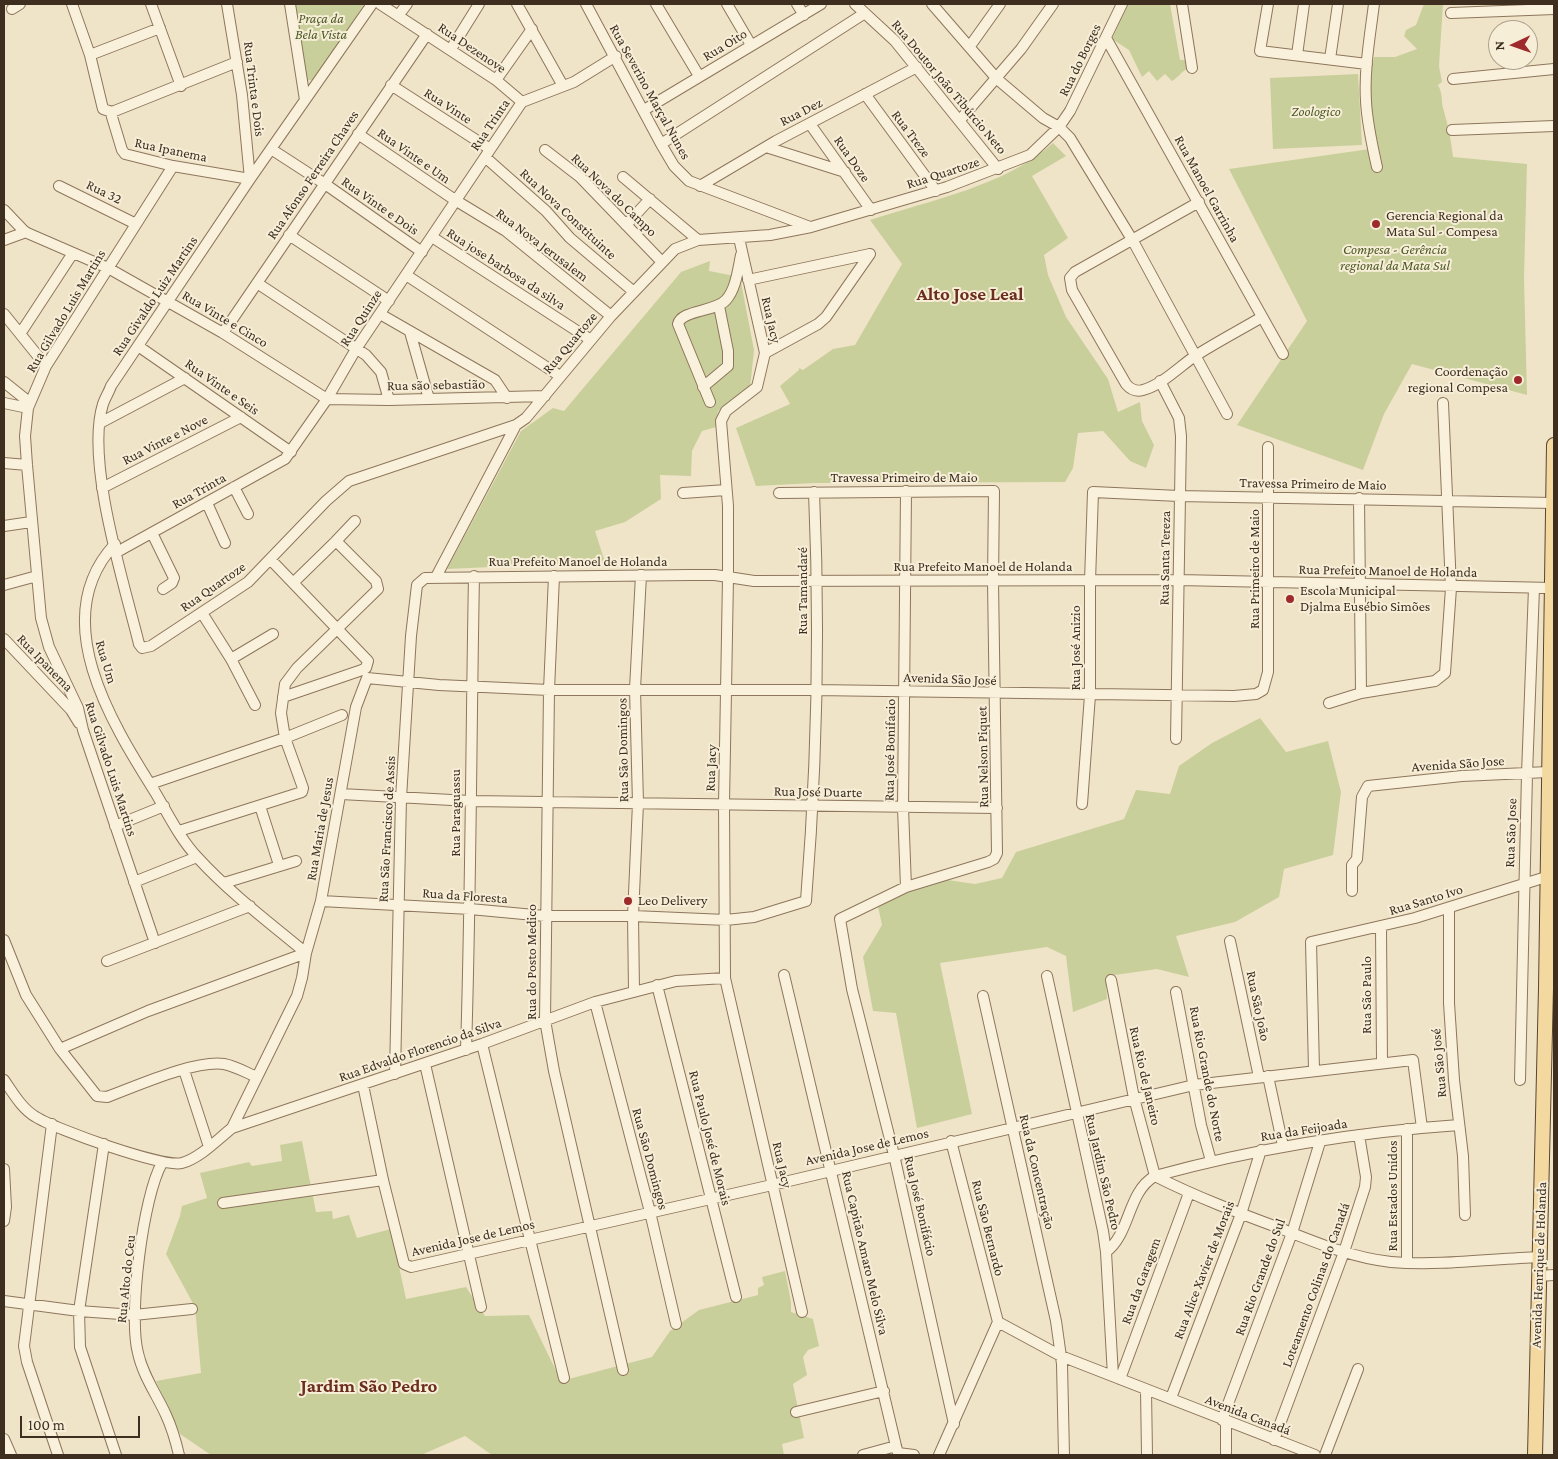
<!DOCTYPE html>
<html>
<head>
<meta charset="utf-8">
<style>
	body { margin:0 }
	#map { position:relative; width:1558px; height:1459px; overflow:hidden; background:#f0e4c8; font-family:"Crimson Pro",serif }
	canvas { display:block }
	.frame { position:absolute; inset:0; border:5px solid #3d2e20; pointer-events:none }
	.north { position:absolute; left:1488px; top:20px; width:50px; height:50px; box-sizing:border-box; background:#f7eed8; border:1px solid #ada18e; border-radius:50%; rotate:267deg; font-size:14px; font-weight:700; line-height:20px; text-align:center; color:#3d2e20 }
	.north::after { content:''; display:block; margin:auto; width:18px; height:22px; background:#9e2a2b; clip-path:polygon(50% 0,100% 100%,50% 72%,0 100%) }
	.scale { position:absolute; left:20px; top:1416px; width:120px; height:22px; box-sizing:border-box; border:2px solid #3d2e20; border-top:0; padding-left:6px; font-size:15px; line-height:18px; white-space:nowrap; color:#3d2e20; -webkit-text-stroke:4px #f7eed8; paint-order:stroke }
</style>
</head>
<body>
<div id="map">
<canvas width="1558" height="1459"></canvas>
<div class="frame"></div>
<div class="north">N</div>
<div class="scale">100 m</div>
</div>
<script>
const ctx = document.querySelector('canvas').getContext('2d');
ctx.lineJoin = 'round';
function paint(path, color) { ctx.fillStyle = color; ctx.fill(path, 'evenodd'); }
function trace(path, color, width, dash) { ctx.strokeStyle = color; ctx.lineWidth = width; ctx.lineCap = dash ? 'butt' : 'round'; ctx.setLineDash(dash || []); ctx.stroke(path); }
function label(font, color, halo, rows, align = 'center') {
  ctx.font = font + ' "Crimson Pro",serif'; ctx.lineWidth = 4; ctx.setLineDash([]); ctx.textBaseline = 'middle'; ctx.strokeStyle = halo; ctx.fillStyle = color; for (const [text, x, y, turn = 0] of rows) {
    ctx.save(); ctx.translate(x, y); ctx.rotate((+turn || 0) * Math.PI / 180); ctx.textAlign = isNaN(turn) ? turn : align; if (halo) ctx.strokeText(text, 0, 0); ctx.fillText(text, 0, 0); ctx.restore();
  }
}
const green = new Path2D(`
	M293 4H364L315 79 306 81Z
	M1128 4H1170L1180 60H1186L1187 69C1181 72 1179 77 1172 81L1165 74 1157 81 1149 71 1142 77 1129 50 1112 39Z
	M1424 4H1443L1439 66 1442 82 1438 85C1443 94 1441 100 1443 108 1448 125 1451 139 1453 157L1527 164 1524 278 1527 395 1412 364 1384 414 1363 470 1237 425 1307 321 1229 169 1370 149 1369 80 1374 57H1395L1417 49 1404 36 1406 30 1416 25Z
	M1358 74 1362 145 1273 149 1270 78Z
	M1053 143 1066 156 1032 176 1068 238 1044 255 1048 275 1066 317 1108 379 1118 412 1140 402 1142 421 1154 445 1146 468 1130 461 1103 431 1078 433 1073 468 1065 482 815 483 756 486 736 428 790 404 780 386 799 370V368L803 370 833 349 855 345 902 264 870 220C928 201 1008 185 1053 143Z
	M710 261 709 271 740 277 754 350 750 388 718 411 716 427 702 431 692 451 691 476 660 475 661 499 625 522 595 531 605 562 447 569 521 431 553 408 564 411 681 272Z
	M1260 718 1286 752 1328 741 1341 792 1333 855 1284 869 1279 897 1235 922 1176 936 1189 977 1157 969 1115 975 1106 981 1107 999 1073 1012 1066 956 1047 947 940 963 972 1114 917 1128 896 1013 873 1011 863 957 882 925 877 902 941 879 975 884 1002 878 1016 852 1124 819 1136 790 1170 794 1179 766 1212 743Z
	M302 1141 316 1212 332 1211 333 1219 349 1215 357 1238 391 1229 406 1299 466 1287 485 1316 529 1315 561 1381 652 1357 670 1331 699 1310 758 1295V1288L764 1285 762 1277 785 1271 791 1302V1312L813 1319 819 1346 808 1350 803 1357 807 1375 793 1384 804 1438 782 1444 784 1455H492L465 1436 421 1455H211L180 1434 156 1381 201 1373 195 1307 166 1254 180 1216 182 1206 207 1198 200 1173 249 1162 252 1166 282 1161 280 1145Z`);
const minor = new Path2D(`
	M72 4 90 55 102 105 103 109 112 112 237 62
	M151 4 181 86
	M227 4 242 95 250 179
	M290 4 305 100
	M372 4 250 179 111 386C109 392 105 398 103 404 85 461 124 583 139 644L142 648 151 646 248 582 326 501 349 481 516 425 526 418 611 316 675 249 698 240 770 235 811 227 947 187 1030 155 1059 127 1070 111 1122 4
	M380 4 496 80 522 102
	M517 4 563 86
	M586 4 661 144 674 166 689 181 810 227
	M656 4 699 76
	M727 4 751 45
	M797 4 804 15
	M855 4 895 41 998 169
	M932 4 997 79 1043 118 1059 127 1070 138 1133 241 1227 414
	M1182 4 1192 68
	M1268 4 1260 51 1367 64
	M1374 4C1370 36 1364 69 1366 101 1367 123 1372 145 1377 167
	M12 9 20 4
	M1451 13 1554 9
	M398 16 407 4
	M1106 38 1283 354
	M970 46 1000 4
	M451 49 479 4
	M90 55 160 28
	M1297 55 1304 4
	M1330 59 1338 4
	M1453 79 1554 69
	M496 80 532 29
	M391 85 490 149
	M865 94 936 191
	M644 110 821 4
	M112 117 122 150 125 154 173 166 250 179
	M960 120 1021 49 1053 4
	M810 124 871 210
	M1452 130 1554 126
	M358 134 455 200 506 231 611 316
	M661 144 865 13
	M766 147 845 172
	M271 149 325 184 422 252
	M545 150 580 177 661 261
	M485 157 546 211 570 238 634 292
	M623 177 698 240
	M59 186 136 224
	M700 186 776 141 917 67
	M1199 202 1075 272 1070 278 1072 290 1126 384C1131 390 1136 392 1143 390 1162 385 1179 367 1195 356 1217 342 1240 330 1262 317
	M4 210 25 232 108 268 223 333 327 399 389 400 545 396
	M626 225 650 199
	M289 235 389 301
	M432 237 591 340
	M739 238 765 353 757 387 726 411 721 421 728 506V578L724 804 725 978 802 1312
	M4 240 26 232
	M406 275 560 376
	M748 280 870 254
	M257 283 366 355 381 372 389 400
	M4 314 46 366
	M380 314 495 380 507 398
	M410 332 429 399
	M223 333 427 34
	M20 334 73 253
	M138 346 291 452
	M765 353 818 324 826 317 870 254
	M1160 381 1179 418 1181 436 1176 739
	M4 382 29 402
	M703 387 728 366V351L719 306
	M710 402 678 324C681 310 715 312 726 300 736 289 738 269 741 255
	M4 403 28 408
	M100 423 185 378
	M4 463 27 465
	M234 487 248 514
	M102 488 241 417
	M906 491 903 808 906 887
	M683 493 726 490
	M779 493 994 491 993 581 997 853 994 859 988 862 906 887 840 919 852 989 894 1155 954 1424
	M1359 498 1361 693
	M207 503 225 543
	M4 526 31 522
	M152 533 174 578 172 583 163 589
	M336 541 355 521
	M115 544C46 618 111 722 155 792 168 814 180 839 198 858 230 893 270 923 306 953
	M117 552 285 459 327 399 356 349 522 102 574 82 616 56
	M271 560 368 661 366 668 362 670 283 697
	M554 576 549 690 545 1020 554 1071 623 1370
	M436 577 516 425
	M4 585 37 576
	M202 613 231 659 255 705
	M4 639 71 710 79 723
	M231 659 273 634
	M1329 703 1361 693 1435 681 1445 673 1451 588 1443 403
	M150 784 285 738 342 715
	M341 794 470 801 997 808
	M1082 804 1090 695V581L1093 492 1179 496 1553 503
	M260 806 279 865
	M115 826 164 806
	M179 831 302 792 303 788 285 738 281 713 285 684 297 668 378 589 376 581 336 541 293 583
	M134 882 197 857
	M224 883 296 861
	M1352 891V865L1357 859 1362 797 1368 786 1462 776 1548 772
	M321 901 470 909 545 916H633L726 920 754 917 806 901C817 765 820 628 814 492
	M1449 908V1003L1454 1080 1463 1156 1465 1215
	M1381 928 1382 1062
	M4 940 26 995 60 1049 97 1096 107 1097C137 1086 194 1060 224 1064 235 1066 247 1073 257 1077
	M1230 941 1259 1077
	M155 943 83 730 78 708 49 647 41 618 27 465 25 436 28 408 46 366 173 166
	M107 961 250 906
	M784 975 896 1446 898 1453 914 1455
	M1047 976 1103 1231 1106 1252 1113 1376
	M1111 980 1134 1098 1155 1176
	M657 985 736 1297
	M634 991 633 916 638 803 635 689 641 575
	M1176 992 1201 1125 1211 1161
	M983 996 1056 1321 1062 1364 1064 1455
	M595 1002 650 1212 676 1324
	M482 1044 564 1378
	M60 1049 148 1011 306 953
	M466 1050C471 892 471 734 474 576
	M425 1064 481 1307
	M184 1070 209 1147
	M1314 1070 1311 942 1415 918 1546 877
	M395 1074 401 798 411 636 417 585 425 578 690 575H715L754 581 1178 580 1553 588
	M1268 1076 1283 1146
	M4 1080C13 1093 22 1109 36 1117 55 1129 163 1168 182 1163 200 1158 217 1140 232 1128L482 1044 595 1002 676 981 725 978
	M1520 1080 1527 774 1534 588
	M363 1085 383 1180 404 1264 411 1267 772 1185 1194 1085 1413 1060 1422 1128
	M52 1124 24 1346 27 1362 58 1455
	M232 1128 297 996 302 978 306 953 321 901 356 707 367 678 439 685 549 690H815L1234 696 1256 694 1263 690 1268 672V447
	M1407 1129V1263
	M951 1141 998 1322
	M104 1144 79 1311 80 1347 116 1455
	M162 1163C143 1196 128 1316 138 1353 143 1376 157 1395 166 1415 172 1428 176 1442 179 1455
	M4 1169 6 1207 4 1221
	M1155 1176C1196 1197 1239 1213 1282 1229 1317 1243 1353 1258 1391 1262 1439 1266 1490 1259 1539 1257
	M223 1203 383 1180
	M1106 1252C1131 1233 1127 1192 1155 1176 1254 1149 1356 1132 1459 1125
	M1538 1276 1554 1275
	M4 1301 79 1311 134 1315 192 1309
	M998 1322 1061 1356 1315 1455
	M1120 1379 1189 1193
	M1146 1390 1147 1455
	M1171 1398 1241 1214 1261 1150
	M796 1412 884 1391
	M1222 1420 1292 1233 1320 1142
	M1226 1422V1455
	M4 1439 11 1455
	M1274 1440 1344 1252 1365 1187 1366 1177 1359 1135
	M863 1455 896 1446
	M939 1455 998 1322
	M1325 1455 1358 1369`);
const major = new Path2D(`
	M1535 1455 1546 988 1554 445`);
const markers = [
	[1376,224,5,"#9e2a2b"],
	[1518,380,5,"#9e2a2b"],
	[1290,599,5,"#9e2a2b"],
	[628,901,5,"#9e2a2b"]
];
const parkNames = [
	["Praça da",321,19],
	["Bela Vista",321,35],
	["Zoologico",1316,112],
	["Compesa - Gerência",1395,250],
	["regional da Mata Sul",1395,266]
];
const streetNames = [
	["Rua Oito",725,45,-31],
	["Rua Dezenove",472,48,34],
	["Rua do Borges",1080,60,-64],
	["Rua Doutor João Tibúrcio Neto",949,87,50],
	["Rua Trinta e Dois",254,89,83],
	["Rua Severino Marçal Nunes",650,92,61],
	["Rua Vinte",448,106,33],
	["Rua Dez",801,112,-27],
	["Rua Trinta",490,125,-56],
	["Rua Treze",911,134,53],
	["Rua Ipanema",171,150,12],
	["Rua Vinte e Um",414,156,35],
	["Rua Doze",852,159,55],
	["Rua Quartoze",943,173,-18],
	["Rua Afonso Ferreira Chaves",313,175,-56],
	["Rua Manoel Garrinha",1207,189,61],
	["Rua 32",104,192,26],
	["Rua Nova do Campo",614,195,44],
	["Rua Vinte e Dois",380,206,35],
	["Rua Nova Constituinte",568,214,43],
	["Rua Nova Jerusalem",542,245,37],
	["Rua jose barbosa da silva",506,269,33],
	["Rua Givaldo Luiz Martins",155,296,-56],
	["Rua Gilvado Luis Martins",66,311,-59],
	["Rua Quinze",361,318,-57],
	["Rua Vinte e Cinco",225,319,31],
	["Rua Jacy",771,320,77],
	["Rua Quartoze",570,343,-50],
	["Rua são sebastião",436,385,-1],
	["Rua Vinte e Seis",222,387,35],
	["Rua Vinte e Nove",165,440,-27],
	["Travessa Primeiro de Maio",904,478],
	["Travessa Primeiro de Maio",1313,484,1],
	["Rua Trinta",199,491,-29],
	["Rua Santa Tereza",1165,558,-89],
	["Rua Prefeito Manoel de Holanda",578,562],
	["Rua Prefeito Manoel de Holanda",983,567],
	["Rua Primeiro de Maio",1255,569,-90],
	["Rua Prefeito Manoel de Holanda",1388,571,1],
	["Rua Quartoze",213,587,-35],
	["Rua Tamandaré",803,591,-90],
	["Rua José Anizio",1076,648,-90],
	["Rua Um",106,662,73],
	["Rua Ipanema",45,663,46],
	["Avenida São José",950,679,2],
	["Rua São Domingos",623,750,-91],
	["Rua José Bonifacio",890,750,-89],
	["Rua Nelson Piquet",983,757,-91],
	["Avenida São Jose",1458,764,-4],
	["Rua Jacy",711,768,-88],
	["Rua Gilvado Luis Martins",111,769,72],
	["Rua José Duarte",818,792,1],
	["Rua Paraguassu",456,813,-90],
	["Rua Maria de Jesus",320,829,-80],
	["Rua São Francisco de Assis",387,829,-87],
	["Rua São Jose",1511,833,-88],
	["Rua da Floresta",465,896,4],
	["Rua Santo Ivo",1426,900,-17],
	["Rua do Posto Medico",532,962,-90],
	["Rua São Paulo",1367,995,-90],
	["Rua São João",1258,1006,78],
	["Rua Edvaldo Florencio da Silva",420,1050,-19],
	["Rua São José",1439,1063,-95],
	["Rua Rio Grande do Norte",1207,1074,79],
	["Rua Rio de Janeiro",1145,1076,77],
	["Rua da Feijoada",1304,1130,-9],
	["Rua Paulo José de Morais",710,1138,76],
	["Avenida Jose de Lemos",867,1147,-13],
	["Rua São Domingos",650,1159,75],
	["Rua Jacy",782,1165,77],
	["Rua da Concentração",1037,1172,77],
	["Rua Jardim São Pedro",1103,1172,77],
	["Rua Estados Unidos",1393,1196,-90],
	["Rua José Bonifácio",920,1206,77],
	["Rua São Bernardo",988,1228,76],
	["Avenida Jose de Lemos",473,1238,-13],
	["Rua Capitão Amaro Melo Silva",865,1253,77],
	["Avenida Henrique de Holanda",1539,1265,-88],
	["Rua Alice Xavier de Morais",1204,1270,-69],
	["Rua Rio Grande do Sul",1260,1277,-70],
	["Rua Alto do Ceu",126,1279,-84],
	["Rua da Garagem",1141,1281,-70],
	["Loteamento Colinas do Canadá",1316,1285,-70],
	["Avenida Canadá",1248,1415,21]
];
const poiNames = [
	["Gerencia Regional da",1386,216],
	["Mata Sul - Compesa",1386,232],
	["Coordenação",1508,372,"right"],
	["regional Compesa",1508,388,"right"],
	["Escola Municipal",1300,591],
	["Djalma Eusébio Simões",1300,607],
	["Leo Delivery",638,901]
];
const districtNames = [
	["Alto Jose Leal",970,294],
	["Jardim São Pedro",369,1386]
];
paint(green, '#c9cf9b');
trace(minor, '#8d765c', 12);
trace(major, '#5b4430', 16);
trace(minor, '#faf1dc', 10);
trace(major, '#f3d9a0', 14);
for (const [x, y, r, color] of markers) { const dot = new Path2D(); dot.arc(x, y, r, 0, 2 * Math.PI); ctx.fillStyle = color; ctx.fill(dot); trace(dot, '#f7eed8', 2); }
label('italic 14px', '#4d5a26', '#f7eed8', parkNames);
label('14px', '#3d2e20', '#f7eed8', streetNames);
label('14px', '#3d2e20', '#f7eed8', poiNames, 'left');
label('bold 19px', '#6b2e1e', '#f7eed8', districtNames);
</script>
</body>
</html>
